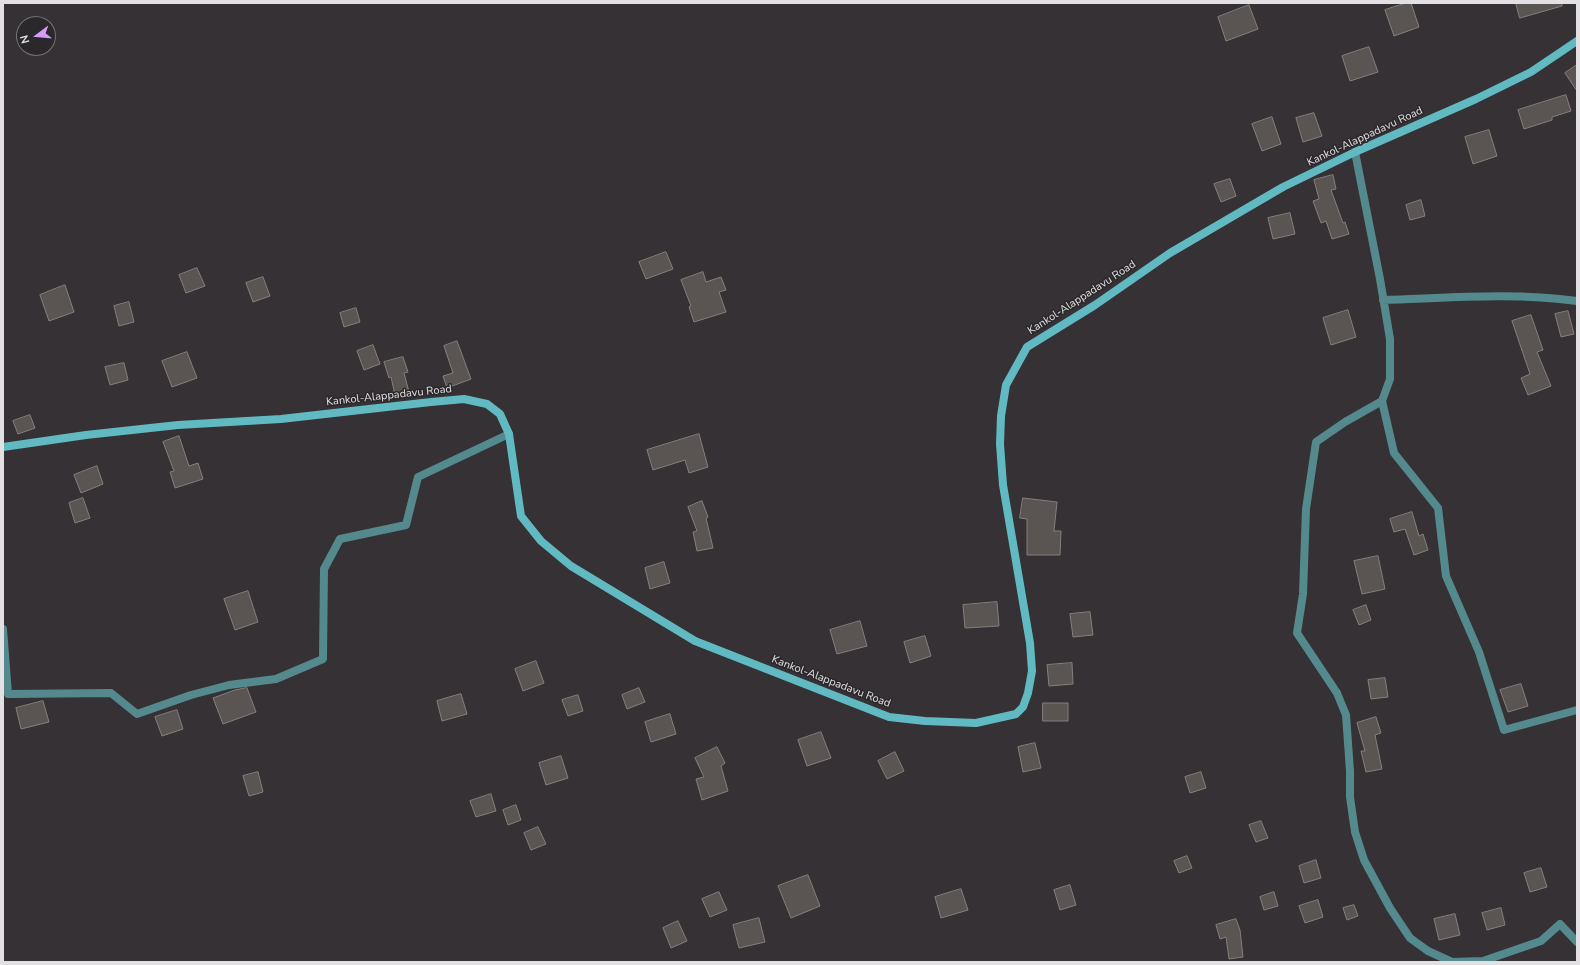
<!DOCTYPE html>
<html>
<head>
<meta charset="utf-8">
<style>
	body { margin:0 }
	#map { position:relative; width:1580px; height:965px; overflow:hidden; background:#353135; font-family:"Nunito Sans",sans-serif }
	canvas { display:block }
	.frame { position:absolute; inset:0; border:4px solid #e2e0e2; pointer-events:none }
	.north { position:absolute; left:16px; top:16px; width:40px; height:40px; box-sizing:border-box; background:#2b282b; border:1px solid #747274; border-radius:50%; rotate:254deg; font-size:11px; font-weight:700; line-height:16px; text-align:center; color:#e2e0e2 }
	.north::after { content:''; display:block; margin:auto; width:14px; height:18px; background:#d69bf9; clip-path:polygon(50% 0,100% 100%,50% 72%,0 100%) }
</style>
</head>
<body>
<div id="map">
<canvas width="1580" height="965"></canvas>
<div class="frame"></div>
<div class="north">N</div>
</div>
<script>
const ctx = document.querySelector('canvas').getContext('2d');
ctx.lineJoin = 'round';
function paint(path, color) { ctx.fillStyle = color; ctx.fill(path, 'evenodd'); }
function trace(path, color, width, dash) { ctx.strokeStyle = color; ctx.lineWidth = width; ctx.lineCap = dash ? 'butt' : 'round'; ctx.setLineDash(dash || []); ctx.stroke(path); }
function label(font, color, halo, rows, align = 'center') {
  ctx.font = font + ' "Nunito Sans",sans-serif'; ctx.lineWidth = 3; ctx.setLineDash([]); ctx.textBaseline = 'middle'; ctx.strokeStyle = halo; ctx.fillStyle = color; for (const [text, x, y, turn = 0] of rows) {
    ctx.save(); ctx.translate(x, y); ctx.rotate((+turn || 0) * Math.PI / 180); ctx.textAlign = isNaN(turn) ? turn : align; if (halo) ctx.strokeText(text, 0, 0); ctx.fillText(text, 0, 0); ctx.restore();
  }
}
const building = new Path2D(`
	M1406 3H1411L1419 27 1394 36 1385 10Z
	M1516 3H1562V6L1520 18Z
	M1249 5 1258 29 1226 41 1218 17Z
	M1369 47 1378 72 1350 81 1342 56Z
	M1577 65V91L1565 73Z
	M1566 95 1571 111 1552 117V120L1524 129 1518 110Z
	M1314 113 1322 136 1303 142 1296 118Z
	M1272 117 1281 144 1262 151 1252 124Z
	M1489 130 1497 156 1473 164 1465 137Z
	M1333 175 1336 189 1331 190 1343 223 1345 222 1349 234 1332 239 1326 221 1321 223 1313 201 1319 199 1314 180Z
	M1230 179 1236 196 1221 202 1214 184Z
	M1421 200 1425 216 1410 220 1406 205Z
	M1290 213 1295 234 1273 239 1268 218Z
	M666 252 673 269 646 279 639 262Z
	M197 268 205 286 186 293 179 275Z
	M703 272 706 282 721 277 726 290 719 292 726 312 694 322 689 307 691 306 681 280Z
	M263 277 270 296 253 302 246 283Z
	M65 285 74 312 49 321 40 295Z
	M129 302 134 322 119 326 114 306Z
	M356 308 360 322 344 327 340 313Z
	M1348 310 1356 337 1331 345 1323 318Z
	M1568 311 1574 334 1561 337 1555 314Z
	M1531 315 1543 350 1537 352 1551 386 1528 395 1521 378 1530 374 1512 321Z
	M457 341 471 379 447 388 443 376 453 373 444 346Z
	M373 345 380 364 364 370 357 351Z
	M187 352 197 378 172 387 162 361Z
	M403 357 408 372 404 373 409 392 395 395 391 377 389 378 384 362Z
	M124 363 128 380 110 385 105 367Z
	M30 415 35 428 18 434 13 421Z
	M699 434 708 467 689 473 685 460 653 470 647 450Z
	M179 436 189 466 198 463 203 479 175 488 170 472 174 471 163 442Z
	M97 466 103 484 81 493 74 475Z
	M83 498 90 518 75 523 69 503Z
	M1023 498 1057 502 1054 531H1061L1060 555H1027V519L1020 518Z
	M702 501 708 517 706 518 713 548 697 551 693 532 697 531 688 507Z
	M1412 512 1419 536 1423 534 1428 550 1414 555 1405 529 1394 532 1390 519Z
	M1378 556 1385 589 1362 594 1354 561Z
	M664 562 670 583 650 589 645 568Z
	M248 591 258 622 235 630 224 599Z
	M997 602 999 626 965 628 963 605Z
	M1366 605 1371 620 1359 625 1353 610Z
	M1090 612 1093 635 1073 637 1070 614Z
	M860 621 867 646 837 654 830 630Z
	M925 636 931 656 910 663 904 642Z
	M536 661 544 683 523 691 515 669Z
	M1072 663 1073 684 1049 686 1047 665Z
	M1385 678 1388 697 1371 699 1368 680Z
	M1521 684 1528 706 1508 712 1500 690Z
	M247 688 256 712 223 724 213 698 235 690Z
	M639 688 645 702 627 709 622 695Z
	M461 694 467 714 442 721 437 701Z
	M578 695 583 711 568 716 562 700Z
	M43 701 49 722 21 729 16 708Z
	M1043 703H1068V721H1043Z
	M177 710 183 729 162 736 155 717Z
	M670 714 676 734 651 742 645 722Z
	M1376 717 1381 733 1375 735 1382 769 1366 772 1361 751H1365L1357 723Z
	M821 732 831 758 807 766 798 740Z
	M1035 743 1041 768 1023 772 1018 747Z
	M717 747 725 763 721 766 728 791 702 800 696 779 704 777 695 758Z
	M895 752 904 771 887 779 878 761Z
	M561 756 568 778 546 785 539 763Z
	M258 772 263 792 249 796 243 776Z
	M1201 772 1206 788 1190 793 1185 777Z
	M491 794 496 811 476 817 470 801Z
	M516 805 521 820 508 825 503 810Z
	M1261 821 1268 838 1256 842 1249 825Z
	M538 827 546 844 531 850 524 833Z
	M1187 856 1192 868 1179 873 1174 861Z
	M1316 860 1321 878 1304 883 1299 866Z
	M1541 868 1547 887 1530 892 1524 873Z
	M808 875 820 906 791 918 778 886Z
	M1070 885 1076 905 1060 910 1054 890Z
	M961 889 968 910 941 918 935 897Z
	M719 892 727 910 710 917 702 899Z
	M1274 892 1278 906 1264 910 1260 897Z
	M1318 900 1323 917 1305 923 1299 906Z
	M1354 905 1358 916 1347 920 1343 908Z
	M1501 908 1505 925 1487 930 1482 913Z
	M1455 914 1460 935 1439 940 1434 919Z
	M759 918 765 942 739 948 733 925Z
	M1236 919 1240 930 1243 957 1229 959 1226 937 1220 939 1216 925Z
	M678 921 687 941 671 948 663 928Z`);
const minor = new Path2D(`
	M1355 152 1380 279 1390 339V379L1382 401 1345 422 1316 442 1306 509 1303 594 1297 633 1337 693 1346 715 1350 771V797L1355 832 1364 860 1390 908 1410 938 1428 951 1452 962
	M1383 300C1447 298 1513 292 1577 301
	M1382 401 1394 453 1438 508 1446 576 1479 652 1504 730 1577 710
	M3 629 8 694 111 693 137 714 191 695 229 685 276 679 323 659 324 569 340 539 406 525 418 477 509 434
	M1452 962 1483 961 1541 941 1560 924 1577 942`);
const secondary = new Path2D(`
	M3 447 86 435 178 425 281 419 431 402 464 399 487 404 500 414 509 434 521 516 541 541 571 566 695 641 889 717 925 721 976 723 1016 714 1023 707 1028 693 1032 671 1030 643 1003 485 1000 444 1001 416 1006 385 1027 347 1095 305 1170 253 1283 187 1355 152 1476 99 1531 72 1577 41`);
const streetNames = [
	["Kankol-Alappadavu Road",1365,137,-25],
	["Kankol-Alappadavu Road",1082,298,-33],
	["Kankol-Alappadavu Road",389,396,-6],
	["Kankol-Alappadavu Road",831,682,21]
];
paint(building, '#5a5552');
trace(building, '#85807c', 1);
trace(minor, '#54898e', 8);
trace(secondary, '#61bac2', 8);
label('11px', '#e2e0e2', '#2b282b', streetNames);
</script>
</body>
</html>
